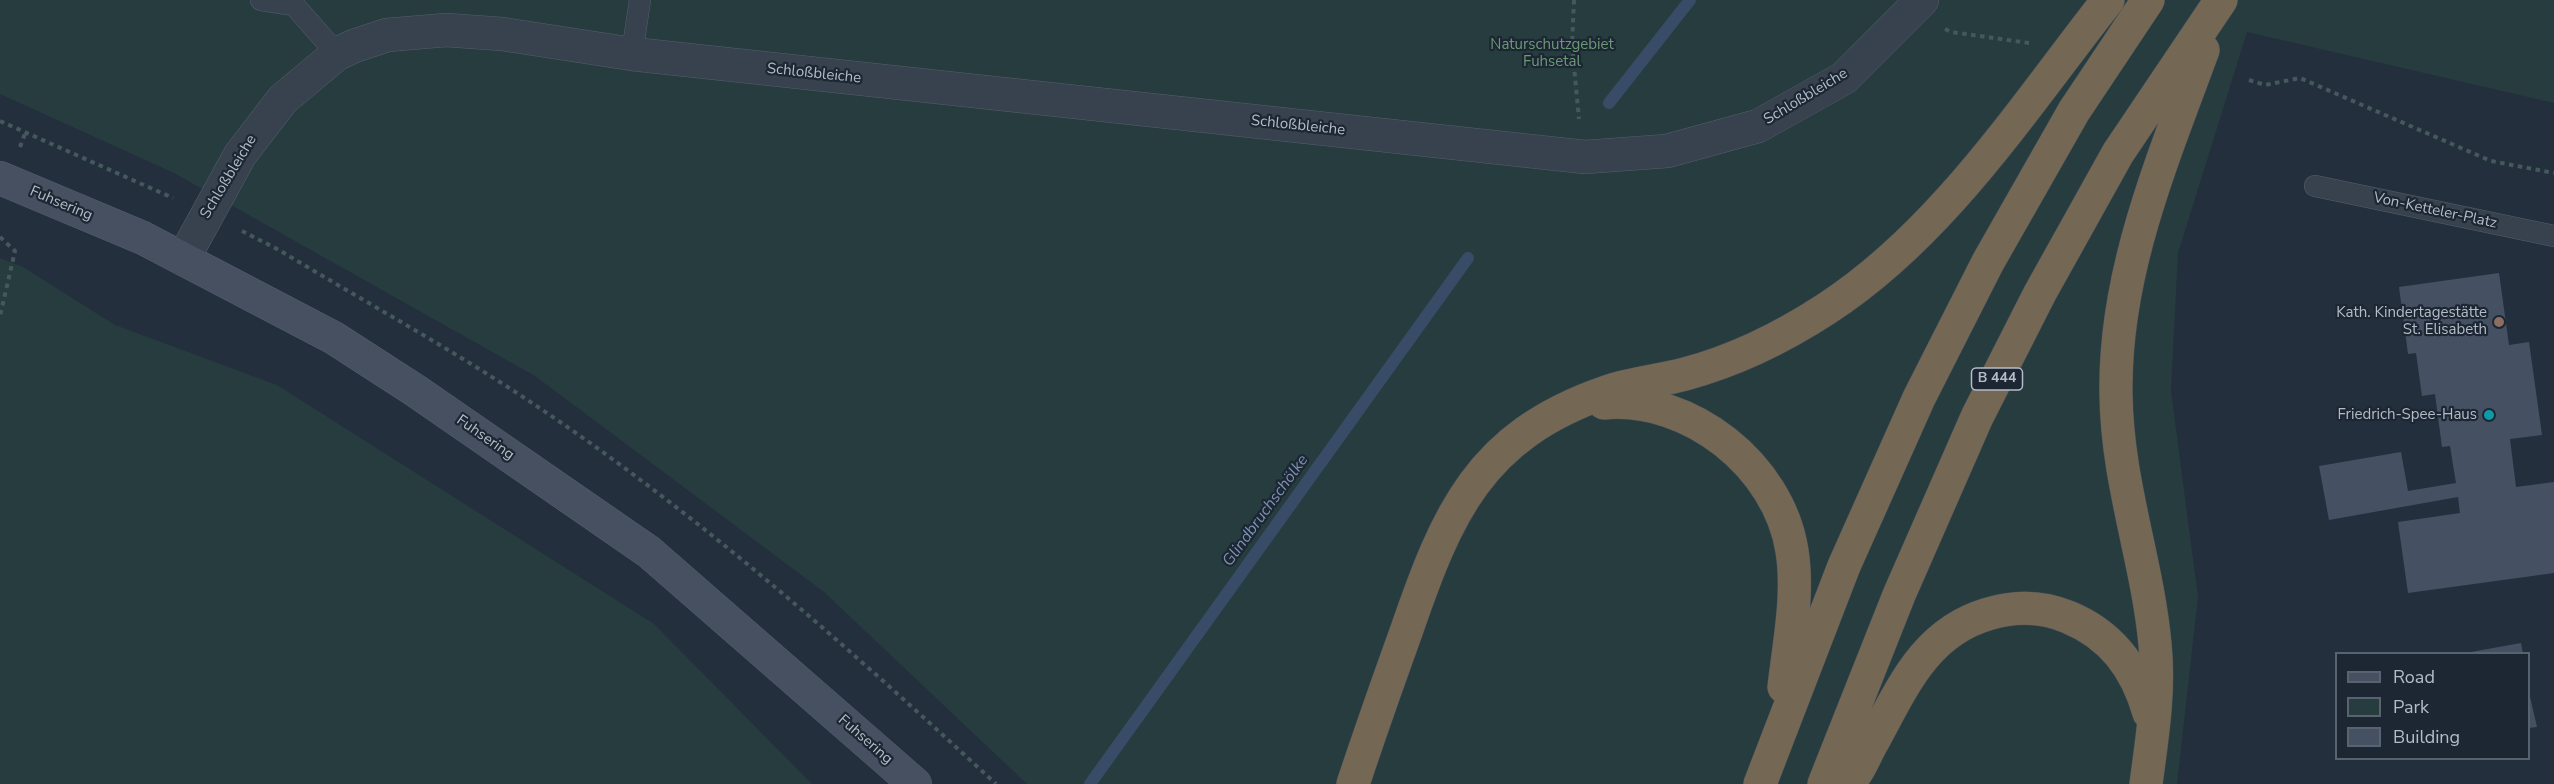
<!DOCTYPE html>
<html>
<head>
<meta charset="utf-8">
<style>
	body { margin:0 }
	#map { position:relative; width:2554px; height:784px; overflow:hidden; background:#242f3e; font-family:"Nunito Sans",sans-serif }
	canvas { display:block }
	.legend { position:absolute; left:2335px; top:652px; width:195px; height:108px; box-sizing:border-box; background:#1d2633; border:2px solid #59626f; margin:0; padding:8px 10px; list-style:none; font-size:18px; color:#b4bcc9 }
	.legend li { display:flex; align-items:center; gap:12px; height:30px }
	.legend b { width:30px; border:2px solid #59626f }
</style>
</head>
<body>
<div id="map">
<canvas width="2554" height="784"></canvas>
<ul class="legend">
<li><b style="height:8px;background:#465061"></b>Road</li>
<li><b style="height:16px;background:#263c3f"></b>Park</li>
<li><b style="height:16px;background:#455162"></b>Building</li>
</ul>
</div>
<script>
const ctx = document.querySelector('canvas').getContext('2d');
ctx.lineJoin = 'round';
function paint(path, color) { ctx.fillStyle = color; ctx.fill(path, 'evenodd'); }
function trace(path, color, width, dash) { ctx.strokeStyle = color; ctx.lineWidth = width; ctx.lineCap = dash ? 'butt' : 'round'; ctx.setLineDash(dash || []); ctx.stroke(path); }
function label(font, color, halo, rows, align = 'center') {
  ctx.font = font + ' "Nunito Sans",sans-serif'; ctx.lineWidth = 4.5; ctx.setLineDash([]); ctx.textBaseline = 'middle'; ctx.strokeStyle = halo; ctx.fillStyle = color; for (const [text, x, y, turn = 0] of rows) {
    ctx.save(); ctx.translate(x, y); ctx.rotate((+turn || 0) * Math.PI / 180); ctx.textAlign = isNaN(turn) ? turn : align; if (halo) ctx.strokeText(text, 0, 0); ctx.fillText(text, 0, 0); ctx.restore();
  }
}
const green = new Path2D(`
	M0 0H2554V103L2247 32 2178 253 2171 391 2198 597 2177 784H1027L824 592 535 376 174 173 0 94Z
	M0 258 23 267 115 325 277 385 654 624 812 784H0Z`);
const stream = new Path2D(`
	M1609 103 1690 0
	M1090 784 1468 258`);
const building = new Path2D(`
	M2499 273 2509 345 2529 342 2542 435 2510 439 2516 487 2554 482V573L2408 593 2398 522 2460 513 2458 497 2329 520 2319 466 2401 452 2408 491 2456 483 2450 446 2442 447 2435 394 2422 396 2416 353 2408 354 2399 287Z
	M2521 643 2523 654H2471V652Z
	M2528 688 2537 727 2528 728Z`);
const path = new Path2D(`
	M1574 0 1572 45 1579 119
	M1945 29 1951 32 2029 43
	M2249 80 2265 85 2300 78 2491 161 2554 173
	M0 121 173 198
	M20 147 26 131
	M242 231 279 250C360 299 444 345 523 397 693 509 847 646 996 784
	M0 237 15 251 0 316`);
const lane = new Path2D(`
	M261 0 294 5 337 54
	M632 54 640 0
	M2315 186 2554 236`);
const street = new Path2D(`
	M183 259 240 155 283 99 337 54 354 46 387 35 446 30 502 34 632 54 1585 157 1667 151 1758 126 1844 78 1922 0`);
const secondary = new Path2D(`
	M0 178 143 238 334 338 416 391 649 552 915 784`);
const highway = new Path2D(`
	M1604 403C1690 395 1779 466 1792 551 1799 595 1789 643 1784 687
	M1353 784C1370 733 1388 682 1406 632 1447 513 1479 436 1606 392 1632 383 1659 381 1685 374 1734 361 1783 337 1826 309 1942 234 2023 108 2108 0
	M1760 784 1844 566 1919 398 1988 262 2074 111 2148 0
	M1824 784 1899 595 1977 417 2040 293 2118 153 2221 0
	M1847 784C1858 774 1864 758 1871 745 1901 691 1923 633 1988 614 2014 606 2042 606 2068 617 2112 635 2136 668 2149 713
	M2146 784C2152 738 2160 691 2155 644 2147 559 2117 483 2116 394 2114 273 2162 162 2203 50`);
const markers = [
	[2499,322,6,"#8d6e63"],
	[2489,415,6,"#0f9aa8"]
];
const shields = [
	[1997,379,51]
];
const shieldNames = [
	["B 444",1997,379]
];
const parkNames = [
	["Naturschutzgebiet",1552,45],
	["Fuhsetal",1552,62]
];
const streetNames = [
	["Schloßbleiche",814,74,6],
	["Schloßbleiche",1806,97,-31],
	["Schloßbleiche",1298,126,6],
	["Schloßbleiche",229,177,-59],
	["Fuhsering",61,204,23],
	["Von-Ketteler-Platz",2435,211,12],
	["Fuhsering",485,438,35],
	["Fuhsering",865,740,41]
];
const poiNames = [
	["Kath. Kindertagestätte",2487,313],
	["St. Elisabeth",2487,330],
	["Friedrich-Spee-Haus",2477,415]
];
const waterNames = [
	["Glindbruchschölke",1266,511,-54]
];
paint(green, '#263c3f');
trace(stream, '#394c67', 12);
paint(building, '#455162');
trace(lane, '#565f6c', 22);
trace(street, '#565f6c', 34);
trace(secondary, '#565f6c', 34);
trace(highway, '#434c59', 34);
trace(path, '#44595c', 4, [4.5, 4.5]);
trace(lane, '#38414e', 21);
trace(street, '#38414e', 33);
trace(secondary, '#465061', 33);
trace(highway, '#746855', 33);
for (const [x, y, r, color] of markers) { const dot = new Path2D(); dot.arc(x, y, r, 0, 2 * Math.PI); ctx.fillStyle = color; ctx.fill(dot); trace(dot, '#1d2633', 2); }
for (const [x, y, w] of shields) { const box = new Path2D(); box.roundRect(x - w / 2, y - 11, w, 22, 4.5); ctx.fillStyle = '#1d2633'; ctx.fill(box); trace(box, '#b4bcc9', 1.5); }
label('bold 14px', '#b4bcc9', null, shieldNames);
label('15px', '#6b9a76', '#1d2633', parkNames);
label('15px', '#b4bcc9', '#1d2633', streetNames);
label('15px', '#b4bcc9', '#1d2633', poiNames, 'right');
label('italic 16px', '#7c92b1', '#1d2633', waterNames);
</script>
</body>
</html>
